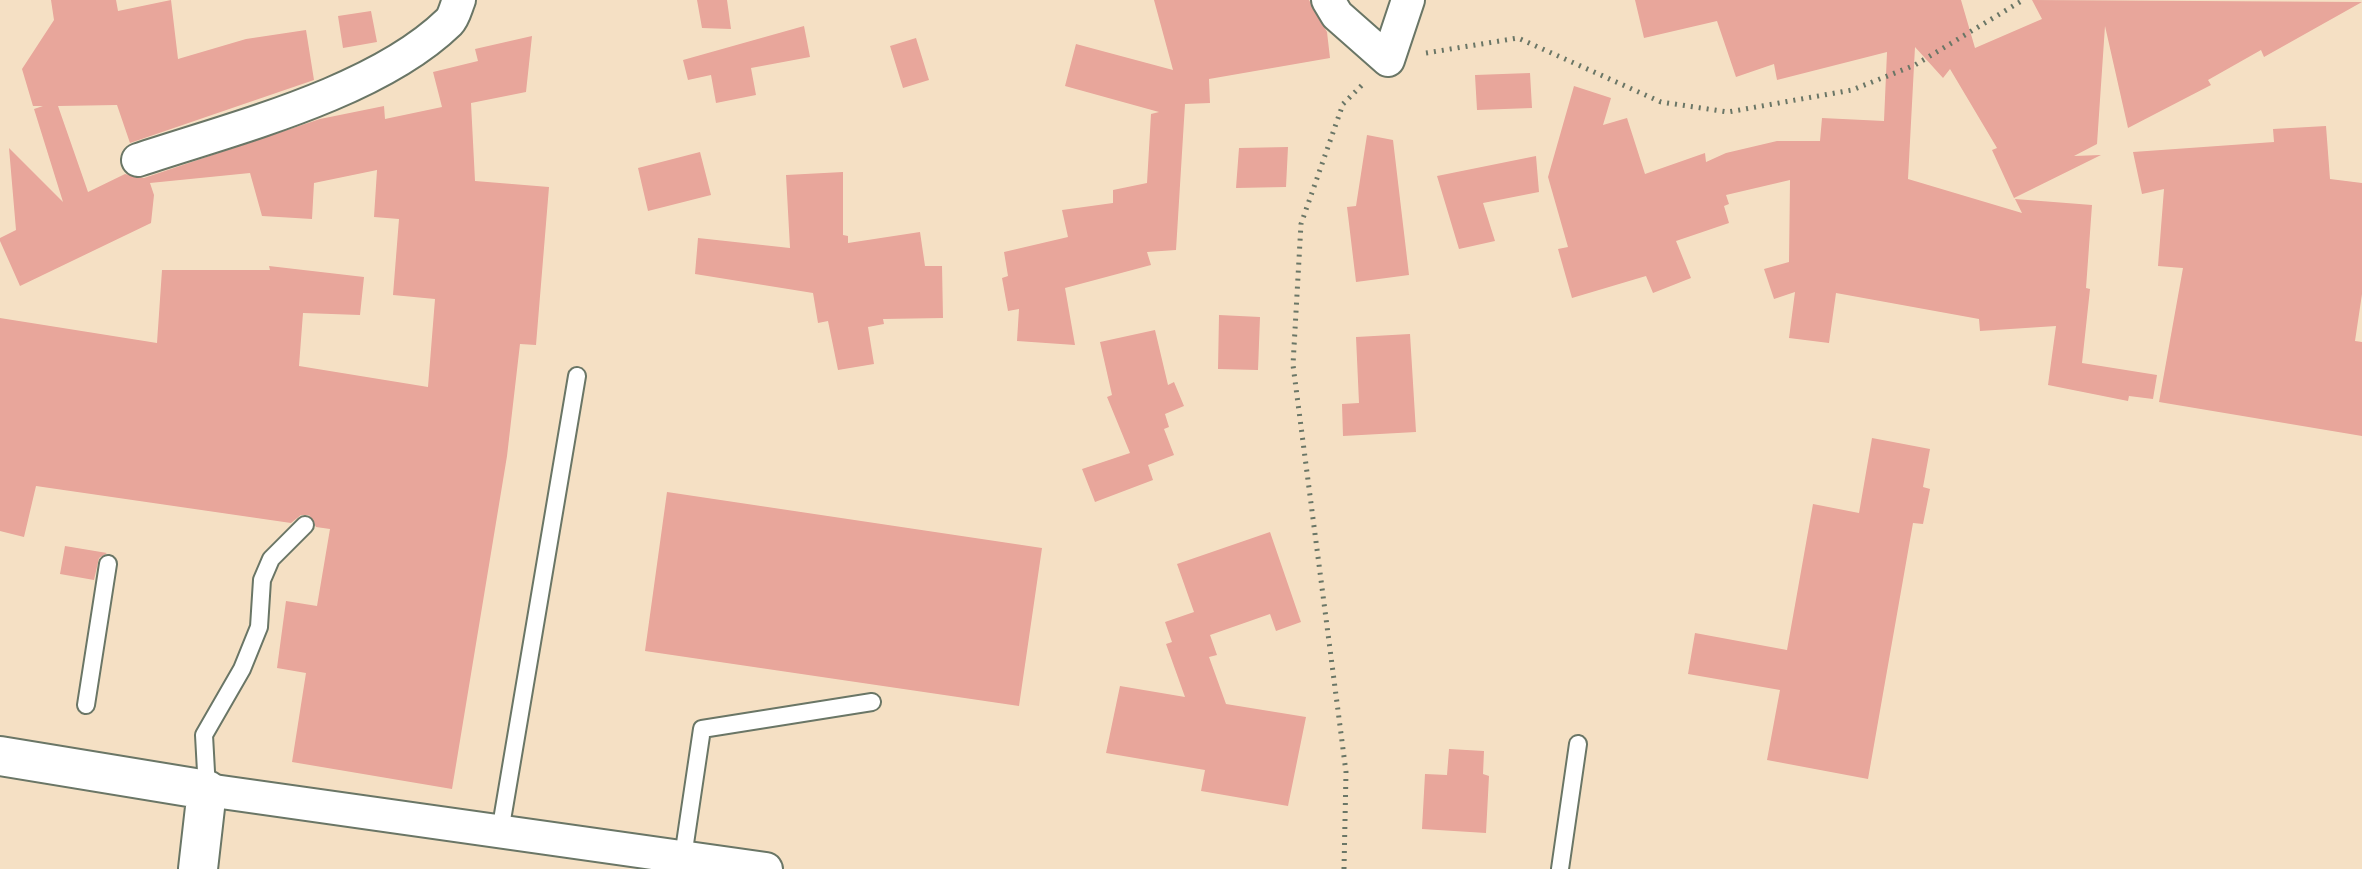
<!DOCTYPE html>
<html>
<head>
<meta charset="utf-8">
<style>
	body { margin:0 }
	canvas { display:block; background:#f5e0c4 }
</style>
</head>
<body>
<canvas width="2362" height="869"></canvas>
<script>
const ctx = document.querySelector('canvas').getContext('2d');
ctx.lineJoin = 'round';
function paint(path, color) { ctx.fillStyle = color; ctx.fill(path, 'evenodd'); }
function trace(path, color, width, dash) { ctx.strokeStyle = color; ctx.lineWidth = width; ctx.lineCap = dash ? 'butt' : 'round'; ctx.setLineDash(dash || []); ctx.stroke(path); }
const building = new Path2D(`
	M51 0H116L118 11 171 0 178 59 246 39 306 30 314 80 130 143 117 105 58 106 88 192 125 174 144 178 320 119 384 106 385 119 442 107 433 72 478 61 475 49 532 36 526 92 471 103 475 181 549 187 536 345 520 344 507 456 452 789 292 762 306 673 277 668 286 601 317 606 330 529 316 527 309 515H301L291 523 36 486 24 537 0 531V318L157 343 162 270H270L269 266 364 277 360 315 303 313 299 366 428 387 435 299 393 295 399 219 374 217 377 170 314 183 312 219 262 216 250 173 150 183 154 195 151 223 20 286 0 241V238L16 230 9 148 63 202 34 109 43 106H33L22 69 54 20Z
	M697 0H727L731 29 702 28Z
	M1154 0H1309L1327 32 1330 58 1209 79 1210 103 1185 104 1176 250 1147 252 1151 265 1065 288 1075 345 1017 341 1019 309 1008 311 1002 278 1008 276 1004 252 1068 237 1062 210 1113 203V190L1147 183 1151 114 1159 112 1065 86 1076 44 1173 70Z
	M1635 0H1961L1975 48 2042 19 2032 0 2362 2 2264 57 2261 50 2208 80 2211 85 2128 128 2105 26 2097 144 2074 156 2101 155 2014 198 1992 150 1997 148 1950 69 1943 78 1915 47 1908 179 2022 213 2015 199 2092 205 2086 288 2090 289 2082 363 2157 375 2153 399 2129 396 2128 401 2048 385 2056 326 1980 331 1979 319 1836 293 1829 343 1789 338 1795 292 1774 299 1764 269 1789 262 1790 180 1726 195 1729 204 1724 206 1729 223 1676 241 1691 278 1653 293 1646 276 1572 298 1558 249 1568 247 1548 177 1574 86 1611 98 1603 125 1627 118 1645 174 1705 153 1706 162 1726 153 1777 141H1820L1822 118 1884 121 1887 52 1777 80 1774 64 1736 77 1717 21 1644 38Z
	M371 11 377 42 343 48 338 16Z
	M804 26 810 57 751 68 756 95 716 103 711 75 688 80 683 60Z
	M916 38 929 80 903 88 890 46Z
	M1530 73 1532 108 1477 110 1475 75Z
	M2326 126 2330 179 2362 183V294L2355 341 2362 342V436L2159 402 2183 268 2158 266 2164 189 2142 194 2133 152 2274 142 2273 129Z
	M1367 135 1393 140 1409 275 1356 282 1347 207 1356 206Z
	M1288 147 1286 187 1236 188 1239 148Z
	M700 152 711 195 648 211 638 168Z
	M1536 156 1539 192 1483 203 1495 241 1459 249 1437 176Z
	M843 172V235L848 236V243L920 232 925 266H942L943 318 883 319 884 324 868 327 874 364 838 370 828 321 818 323 813 293 695 274 698 238 790 248 786 175Z
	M1219 315 1260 317 1258 370 1218 369Z
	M1155 330 1168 385 1174 382 1184 406 1165 414 1169 427 1164 429 1174 455 1148 465 1153 480 1095 502 1082 469 1130 453 1107 397 1112 395 1100 342Z
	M1410 334 1416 432 1343 436 1342 404 1359 403 1356 337Z
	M1872 438 1930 449 1923 487 1930 489 1923 524 1913 523 1868 779 1767 760 1780 690 1688 674 1695 633 1787 650 1813 504 1859 513Z
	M667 492 1042 548 1019 706 645 651Z
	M1270 532 1301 622 1276 631 1270 614 1210 635 1217 655 1209 657 1226 704 1306 717 1288 806 1201 791 1205 770 1106 753 1120 686 1185 697 1166 644 1172 642 1165 622 1194 612 1177 564Z
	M65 546 107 553 99 558 94 580 60 574Z
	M1449 749 1484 751 1483 774 1489 776 1486 833 1422 829 1425 774 1447 775Z`);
const path = new Path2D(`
	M1426 53 1518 38 1661 102 1728 112 1852 90 1915 65 2023 0
	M1344 869 1346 772 1293 365 1301 224 1343 104 1365 82`);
const service = new Path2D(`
	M86 705 108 564
	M207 790 204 735 242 669 259 627 262 580 271 559 305 525
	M500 832 577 376
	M683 857 702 729 872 702
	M1560 869 1578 744`);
const minor = new Path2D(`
	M1328 0 1337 15 1388 60 1408 0
	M138 160C234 128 376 93 449 22 454 17 456 7 459 0
	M207 790 766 869`);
const tertiary = new Path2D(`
	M0 756 207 790 198 869`);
paint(building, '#e8a69b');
trace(service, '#6a7666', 20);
trace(minor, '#6a7666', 36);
trace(tertiary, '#6a7666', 42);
trace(path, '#6a7666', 5, [2, 6]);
trace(service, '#fff', 16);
trace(minor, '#fff', 32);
trace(tertiary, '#fff', 38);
</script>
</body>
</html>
